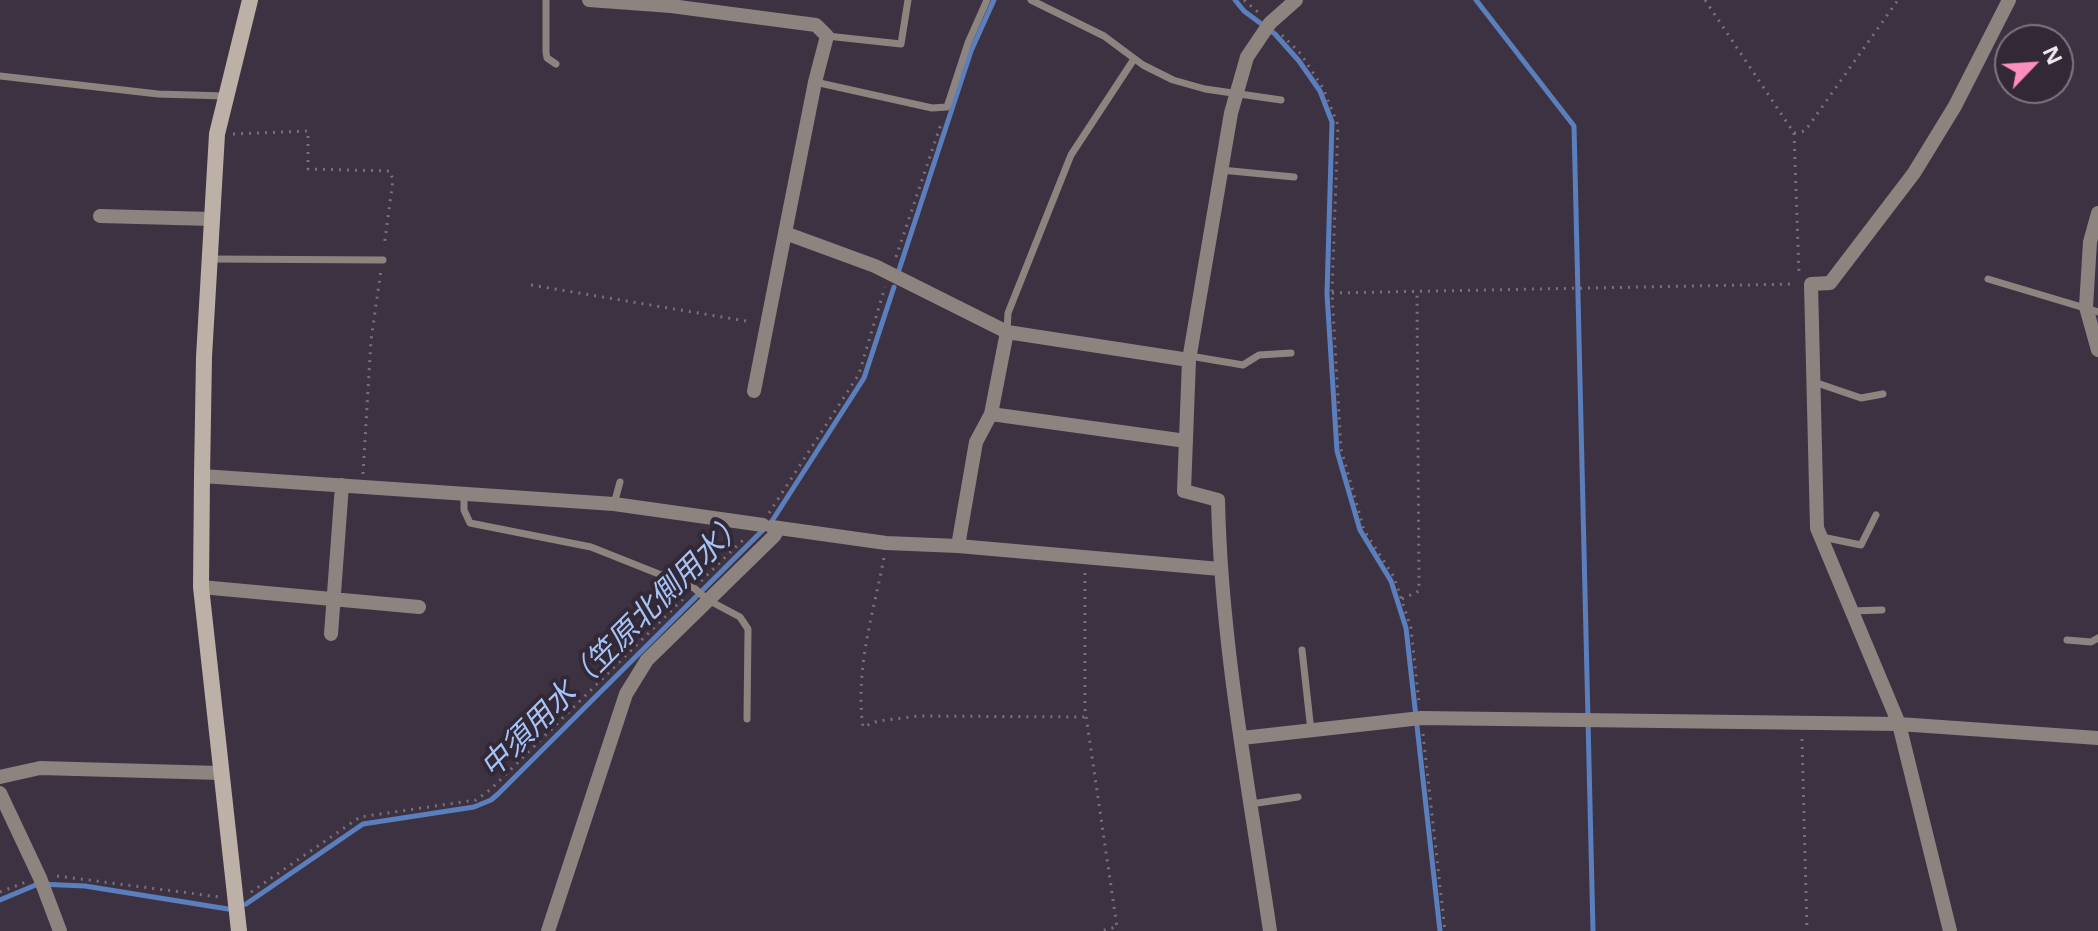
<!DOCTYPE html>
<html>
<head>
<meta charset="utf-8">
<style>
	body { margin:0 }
	#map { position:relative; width:2098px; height:931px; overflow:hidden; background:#3d3241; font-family:"Noto Sans",sans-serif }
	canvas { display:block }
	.north { position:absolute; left:1994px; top:24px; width:80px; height:80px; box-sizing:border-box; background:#332836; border:2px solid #7f7581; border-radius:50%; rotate:65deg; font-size:22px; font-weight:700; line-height:32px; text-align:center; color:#f0e9f2 }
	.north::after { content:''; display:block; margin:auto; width:28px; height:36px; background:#fd8ebe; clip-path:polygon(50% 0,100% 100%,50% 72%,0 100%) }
</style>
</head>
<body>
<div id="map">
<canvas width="2098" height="931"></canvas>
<div class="north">N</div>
</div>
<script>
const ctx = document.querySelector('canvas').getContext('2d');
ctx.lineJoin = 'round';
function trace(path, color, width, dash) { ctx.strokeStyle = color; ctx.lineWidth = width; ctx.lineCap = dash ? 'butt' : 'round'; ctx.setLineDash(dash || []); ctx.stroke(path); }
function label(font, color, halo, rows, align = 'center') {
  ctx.font = font + ' "Noto Sans","Noto Sans JP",sans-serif'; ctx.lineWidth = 8; ctx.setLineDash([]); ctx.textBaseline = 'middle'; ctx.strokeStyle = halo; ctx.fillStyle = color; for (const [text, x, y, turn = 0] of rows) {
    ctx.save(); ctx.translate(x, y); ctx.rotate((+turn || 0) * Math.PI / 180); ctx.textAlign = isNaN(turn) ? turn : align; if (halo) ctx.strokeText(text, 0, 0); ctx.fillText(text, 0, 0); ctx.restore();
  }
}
const stream = new Path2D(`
	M1235 0 1244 11 1275 34 1299 61 1320 91 1332 122 1327 294 1337 451 1360 530 1391 581 1406 628 1440 931
	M1476 0 1574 126 1593 931
	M898 273 971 51 994 0
	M0 900 38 884 85 886 228 909
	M246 904 363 824 474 807 491 800 498 794 772 521 864 378 894 287`);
const path = new Path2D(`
	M1244 0 1259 13
	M1705 0 1794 133 1799 273
	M1282 35 1301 54 1323 88 1338 125 1332 293 1341 449 1364 530 1394 577 1411 628 1419 703
	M1794 133 1805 131 1898 0
	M233 134 308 131V169L390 171 393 180 384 247
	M896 257 942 121
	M531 285 752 322
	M1332 293 1796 284
	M363 474 371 340 381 270
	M769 513 859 374 885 287
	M884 558C873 614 855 670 863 727L878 721 918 716 1086 717
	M1085 573V709L1117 927 1100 931
	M701 581 744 539
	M1402 599 1419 591 1417 293
	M1423 734 1445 931
	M1802 739 1807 931
	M57 876 220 897
	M0 892 26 882
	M251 892 360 817 476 800 491 789 684 598`);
const lane = new Path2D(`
	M546 0V52L547 58 556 64
	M1031 0 1104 36 1143 65 1173 80 1205 89 1281 100
	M827 36 901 44 908 0
	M0 76 158 94 225 96
	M815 82 932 108 947 107 968 43 987 0
	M1221 170 1294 177
	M210 259 383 260
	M1988 279 2098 312
	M1007 332 1008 313 1071 155 1134 59
	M1190 356 1243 365 1259 355 1291 353
	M1814 382 1861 398 1883 394
	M464 494V510L470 523 591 547 694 588 708 600 740 617 748 629 747 719
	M614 504 620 482
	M1822 537 1861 545 1876 515
	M1852 611 1882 610
	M2067 640 2091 642 2098 638
	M1302 650 1311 731
	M1251 804 1298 797`);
const street = new Path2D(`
	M589 0 671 6 816 25 827 36 815 82 785 233 875 266 1007 332 1189 360
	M2098 213 2090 242 2086 307 2098 350
	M100 216 212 219
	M754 391 785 233
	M991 414 1186 441
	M202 476 614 504 763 525
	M772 527 886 543 958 546 1220 569
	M958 546 976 442 991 414 1007 332
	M201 587 419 607
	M331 634 342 485
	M1242 738 1421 718 1899 724 2098 738
	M0 777 40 768 220 773
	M0 793 40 878 60 931
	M548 931 626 694 647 660 774 536 779 528
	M1270 931C1249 788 1221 645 1218 500L1184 491 1189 360 1231 113 1247 57 1270 23 1296 0
	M1950 931 1899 724 1817 528 1811 284 1830 283 1914 173 1955 106 2009 0`);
const secondary = new Path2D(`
	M239 931 201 587 202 476 204 357 217 134 250 0`);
const waterNames = [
	["中須用水（笠原北側用水）",614,646,-45]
];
trace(stream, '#5b7ebd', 5);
trace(path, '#79707d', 3, [2, 6]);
trace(lane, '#8d847f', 7);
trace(street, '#8d847f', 14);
trace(secondary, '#bdb0a7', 16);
label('italic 30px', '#a5c3f6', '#332836', waterNames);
</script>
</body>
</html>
